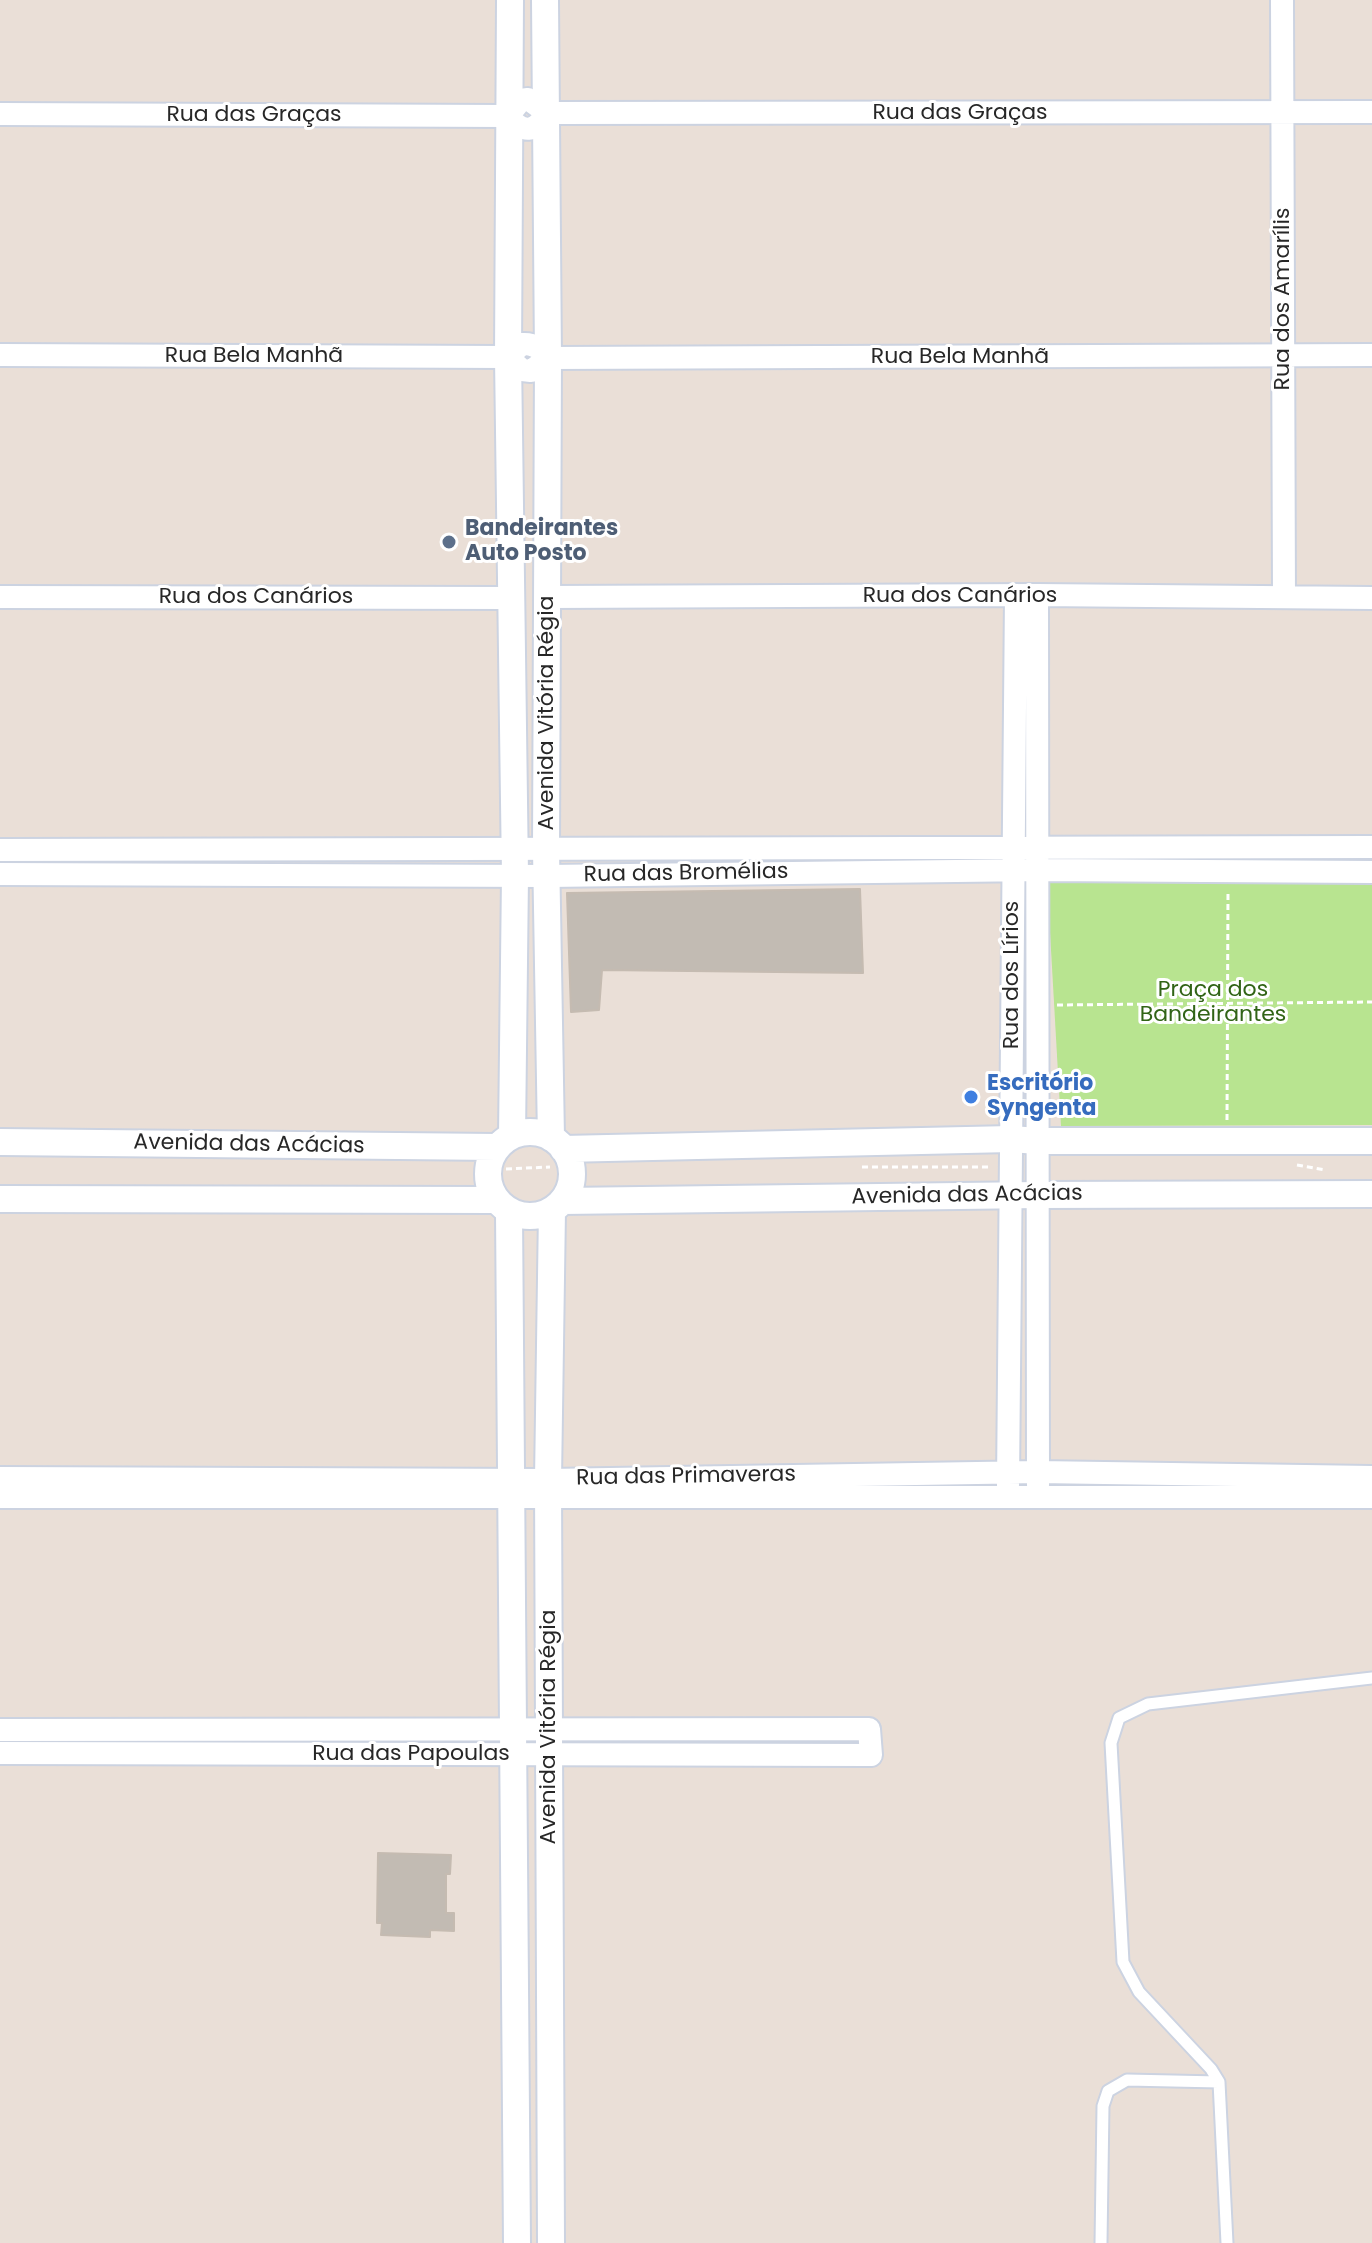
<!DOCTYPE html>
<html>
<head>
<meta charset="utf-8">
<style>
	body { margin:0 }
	canvas { display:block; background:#eadfd7 }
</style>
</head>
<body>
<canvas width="1372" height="2243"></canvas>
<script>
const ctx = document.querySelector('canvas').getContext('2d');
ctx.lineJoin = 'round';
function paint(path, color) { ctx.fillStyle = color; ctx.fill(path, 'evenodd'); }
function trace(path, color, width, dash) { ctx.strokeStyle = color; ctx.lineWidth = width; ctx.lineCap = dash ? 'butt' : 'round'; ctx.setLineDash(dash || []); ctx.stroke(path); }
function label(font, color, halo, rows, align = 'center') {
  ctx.font = font + ' Poppins,sans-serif'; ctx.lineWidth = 6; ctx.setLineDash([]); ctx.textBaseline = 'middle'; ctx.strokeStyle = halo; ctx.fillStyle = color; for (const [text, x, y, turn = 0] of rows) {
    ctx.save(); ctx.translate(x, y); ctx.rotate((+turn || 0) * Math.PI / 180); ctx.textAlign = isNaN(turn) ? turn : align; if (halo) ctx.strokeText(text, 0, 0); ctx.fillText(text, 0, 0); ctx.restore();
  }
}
const green = new Path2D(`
	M1047 879 1372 881V1125L1061 1126Z`);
const building = new Path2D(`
	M860 889 863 973 602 970 599 1010 571 1012 567 893Z
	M378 1853 451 1855 450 1874H446V1913H454V1931L430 1930V1937L381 1935 382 1923H377Z`);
const path = new Path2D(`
	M1057 1005 1372 1002
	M1227 1120 1228 892
	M1297 1165 1325 1170
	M862 1167H990
	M506 1169 550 1167`);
const service = new Path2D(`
	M1101 2243 1103 2106 1108 2091 1127 2080 1219 2082
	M1227 2243 1219 2082 1211 2069 1139 1992 1123 1962 1111 1743 1119 1718 1148 1704 1372 1678`);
const minor = new Path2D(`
	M1282 0 1284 597
	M547 113 1372 112
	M0 114 508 116
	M508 116 521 100 528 99 547 113
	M508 116C524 134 534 133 547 113
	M0 355 508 357
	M508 357 522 344C535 343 540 349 548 358
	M508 357 522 370 531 371 548 358
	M548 358 1372 355
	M1037 595 1038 1485
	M0 597 512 598
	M547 597 1037 595 1372 598
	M0 850C457 850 915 847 1372 847
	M0 874 547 876 1038 870 1372 872
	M0 1478 548 1480 1038 1472 1372 1477
	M1008 1485 1016 595
	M0 1497H1372
	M0 1730 869 1729 871 1755 0 1753`);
const tertiary = new Path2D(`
	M510 0 508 357 515 875 512 1136
	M545 0 548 358 546 850 551 1138
	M488 1174a42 42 0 1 1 84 0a42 42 0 1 1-84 0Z
	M0 1142 497 1147
	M563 1149 1011 1139 1038 1141H1372
	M0 1199 497 1200
	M562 1201 1038 1195 1372 1194
	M509 1212 517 2243
	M551 2243 548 1480 552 1210`);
const markers = [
	[449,542,8,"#5c6f8a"],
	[971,1097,8,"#3f7fe0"]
];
const streetNames = [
	["Rua das Graças",960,113],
	["Rua das Graças",254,115],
	["Rua dos Amarílis",1283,299,-90],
	["Rua Bela Manhã",254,356],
	["Rua Bela Manhã",960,357],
	["Rua dos Canários",960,596],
	["Rua dos Canários",256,597],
	["Avenida Vitória Régia",547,713,-90],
	["Rua das Bromélias",686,874,-1],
	["Rua dos Lírios",1012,975,-90],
	["Avenida das Acácias",249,1145,1],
	["Avenida das Acácias",967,1196,-1],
	["Rua das Primaveras",686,1477,-1],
	["Avenida Vitória Régia",549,1727,-90],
	["Rua das Papoulas",411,1754]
];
const serviceNames = [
	["Bandeirantes",465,529],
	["Auto Posto",465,554]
];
const parkNames = [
	["Praça dos",1213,990],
	["Bandeirantes",1213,1015]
];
const shopNames = [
	["Escritório",987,1084],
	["Syngenta",987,1109]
];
paint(green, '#b8e490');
paint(building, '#c2bbb3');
trace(building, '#c5bbb1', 2);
trace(service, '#ccd3e1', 15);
trace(minor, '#ccd3e1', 26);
trace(tertiary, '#ccd3e1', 30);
trace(path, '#fff', 3, [6, 4]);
trace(service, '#fff', 11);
trace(minor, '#fff', 22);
trace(tertiary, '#fff', 26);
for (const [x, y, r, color] of markers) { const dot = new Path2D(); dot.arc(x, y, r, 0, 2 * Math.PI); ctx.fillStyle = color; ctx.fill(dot); trace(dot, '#fff', 3); }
label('22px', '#272727', '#fff', streetNames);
label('bold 22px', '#4e5e75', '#fff', serviceNames, 'left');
label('22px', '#316416', '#fff', parkNames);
label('bold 22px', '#366cbe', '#fff', shopNames, 'left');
</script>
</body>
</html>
